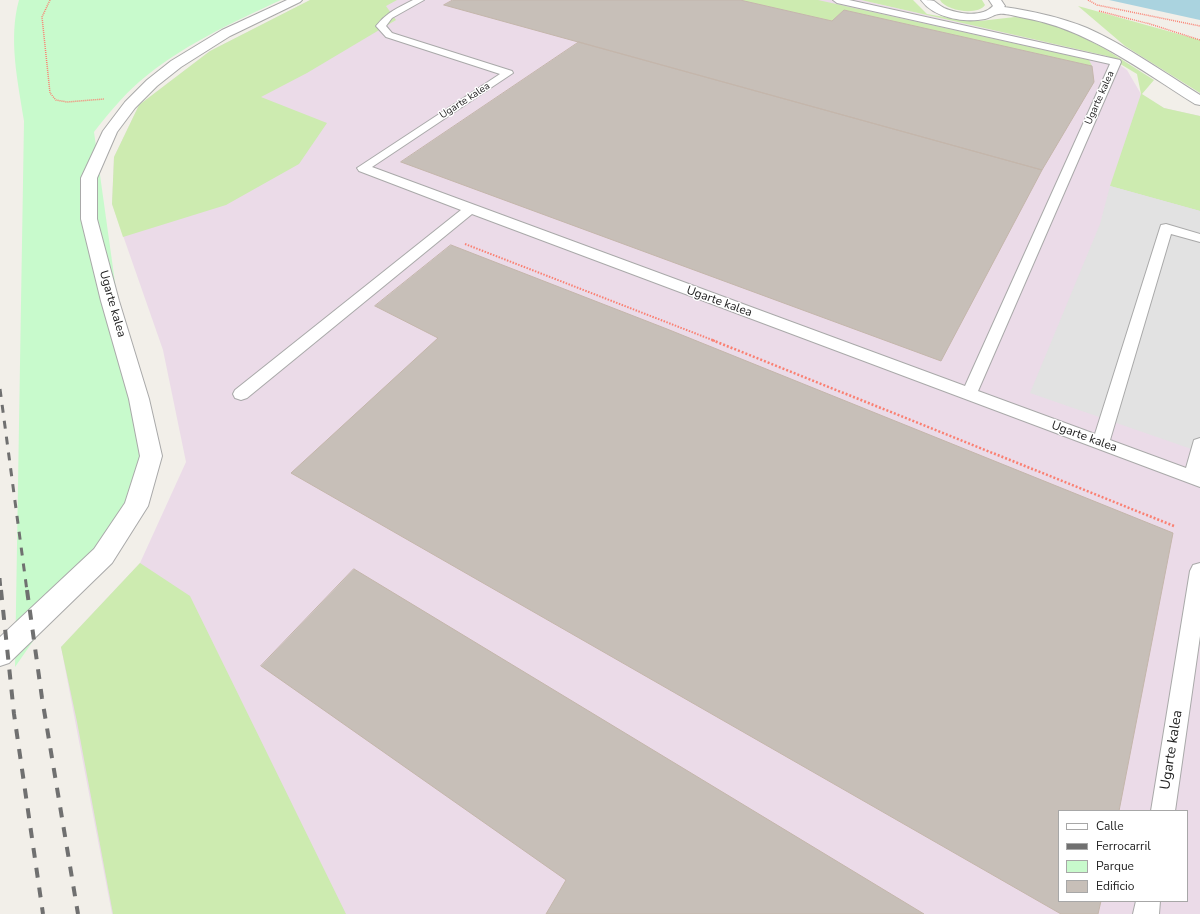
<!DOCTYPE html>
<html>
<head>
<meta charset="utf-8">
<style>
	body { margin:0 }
	#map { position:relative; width:1200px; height:914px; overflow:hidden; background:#f2efe9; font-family:"Nunito Sans",sans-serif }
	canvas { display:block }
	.legend { position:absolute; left:1058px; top:810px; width:130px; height:92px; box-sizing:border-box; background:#fff; border:1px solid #a7a7a7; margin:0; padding:5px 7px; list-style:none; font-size:12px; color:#222 }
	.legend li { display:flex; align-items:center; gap:8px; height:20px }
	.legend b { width:20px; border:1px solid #a7a7a7 }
</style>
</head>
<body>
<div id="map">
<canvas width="1200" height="914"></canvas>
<ul class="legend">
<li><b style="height:5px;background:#fff"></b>Calle</li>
<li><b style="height:5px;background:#707070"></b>Ferrocarril</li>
<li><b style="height:11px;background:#c8facc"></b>Parque</li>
<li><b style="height:11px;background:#c7bfb8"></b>Edificio</li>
</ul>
</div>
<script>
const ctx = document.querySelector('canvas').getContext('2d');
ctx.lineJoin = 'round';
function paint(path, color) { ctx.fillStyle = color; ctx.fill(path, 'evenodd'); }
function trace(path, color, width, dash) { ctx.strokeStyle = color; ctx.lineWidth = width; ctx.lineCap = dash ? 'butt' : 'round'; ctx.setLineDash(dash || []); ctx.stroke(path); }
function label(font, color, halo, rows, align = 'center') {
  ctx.font = font + ' "Nunito Sans",sans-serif'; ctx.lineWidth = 3; ctx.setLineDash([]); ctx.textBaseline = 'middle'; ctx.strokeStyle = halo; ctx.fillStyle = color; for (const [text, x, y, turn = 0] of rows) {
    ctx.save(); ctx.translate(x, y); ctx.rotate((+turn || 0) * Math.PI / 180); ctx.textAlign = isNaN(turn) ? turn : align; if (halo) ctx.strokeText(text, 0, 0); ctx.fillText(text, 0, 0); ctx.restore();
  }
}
const industrial = new Path2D(`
	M310 0H861L1107 56 1127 70 1141 94 1164 108 1200 116V914H112L61 647 140 563 186 462 163 350 112 204 114 157 139 105 210 51ZM1059 811H1187V901H1059Z`);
const grass = new Path2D(`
	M310 0H397L386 6 396 20 307 73 261 97 327 123 299 164 226 205 123 237 112 204 114 157 139 105 210 51Z
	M740 0H818L1089 60 1092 66 844 10 832 21Z
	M861 0H913L927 14 962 20 980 21 1015 17 1038 20 1074 33 1102 47 1154 80 1142 94 1164 108 1200 116V211L1110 186 1141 94 1137 74 1107 56Z
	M940 0H982L985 5C978 16 946 11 940 0Z
	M1078 6 1200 40V93L1125 46Z
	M140 563 190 596 346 914H113L77 722 61 647Z`);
const park = new Path2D(`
	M19 0H281C231 23 181 46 139 82 122 97 108 114 94 132L143 483 15 667 24 121C18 82 8 39 19 0Z`);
const parking = new Path2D(`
	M1110 186 1200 211V452L1030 393 1100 224Z`);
const water = new Path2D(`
	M1109 0H1200V20Z`);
const building = new Path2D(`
	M453 0H740L832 21 844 10 1092 66 1094 82 1042 170 444 5Z
	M579 42 1042 170 941 361 401 162Z
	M451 245 667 329 1173 533 1119 811H1059V901H1101L1098 914H1061L291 473 438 338 375 306Z
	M354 569 924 914H546L566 880 261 666Z`);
const pathFar2 = new Path2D(`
	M50 0 42 17 50 93 56 100 67 102 104 99
	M1088 0 1097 5 1200 26
	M1099 11 1150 24 1200 40`);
const pathFar1 = new Path2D(`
	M465 244 715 341`);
const path = new Path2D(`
	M712 340 1174 526`);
const service = new Path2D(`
	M413 0H424L392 18 386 26 392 33 512 71 513 73 372 167 965 386 1110 64 837 3 833 0H849L1120 60 1121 62 978 391 1095 434 1160 228 1161 225 1166 224 1200 234V242L1171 234 1110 440 1186 468 1194 440 1200 438V487L472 214 247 398 241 400 235 398 233 394 235 390 461 210 359 171 357 168 500 74 386 37 376 26C387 12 398 8 413 0Z
	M1200 563V636L1175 811H1151L1190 571 1193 565Z
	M1136 901H1160L1159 914H1133Z`);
const minor = new Path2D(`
	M287 0H302L300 2 230 36 181 67 157 86 135 108 117 132 97 178V219L119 301 149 399 162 456 148 506 112 563 9 663 0 666V637L94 549 125 503 140 456 129 399 101 301 81 219V178L103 131 125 102 147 80 171 61 222 30Z
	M921 0C925 0 931 0 934 1 937 3 940 6 944 8 958 14 982 18 993 6L989 0H1001L1005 6 1004 7C1032 11 1060 17 1087 28 1127 46 1163 72 1200 95V105L1195 104C1139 69 1087 28 1020 17 1014 16 1005 13 999 14 995 14 990 18 985 19 964 23 934 18 921 0Z`);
const railFar1 = new Path2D(`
	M0 389 27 591
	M0 578 1 591`);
const rail = new Path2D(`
	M1 590 14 714 43 914
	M27 590 42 698 78 914`);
const farStreetnames = [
	["Ugarte kalea",1100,98,-66],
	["Ugarte kalea",465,101,-33]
];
const streetNames = [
	["Ugarte kalea",719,302,20],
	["Ugarte kalea",112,304,74],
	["Ugarte kalea",1084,437,20]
];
const nearStreetnames = [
	["Ugarte kalea",1172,750,-81]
];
paint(industrial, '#ebdbe8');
paint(grass, '#cdebb0');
paint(park, '#c8facc');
paint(parking, '#e2e2e2');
paint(water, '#aad3df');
paint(building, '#c7bfb8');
trace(building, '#c4b6ab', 1);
trace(service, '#a9a9a9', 2);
trace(minor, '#a9a9a9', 2);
trace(pathFar2, '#fa8072', 1.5, [1, 1]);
trace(pathFar1, '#fa8072', 2, [1.5, 1.5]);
trace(path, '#fa8072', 2.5, [2, 2]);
paint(service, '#fff');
paint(minor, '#fff');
trace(railFar1, '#707070', 3, [8, 8]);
trace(rail, '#707070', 4, [10, 10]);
label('10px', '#222', '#fff', farStreetnames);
label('12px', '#222', '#fff', streetNames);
label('14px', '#222', '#fff', nearStreetnames);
</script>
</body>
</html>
